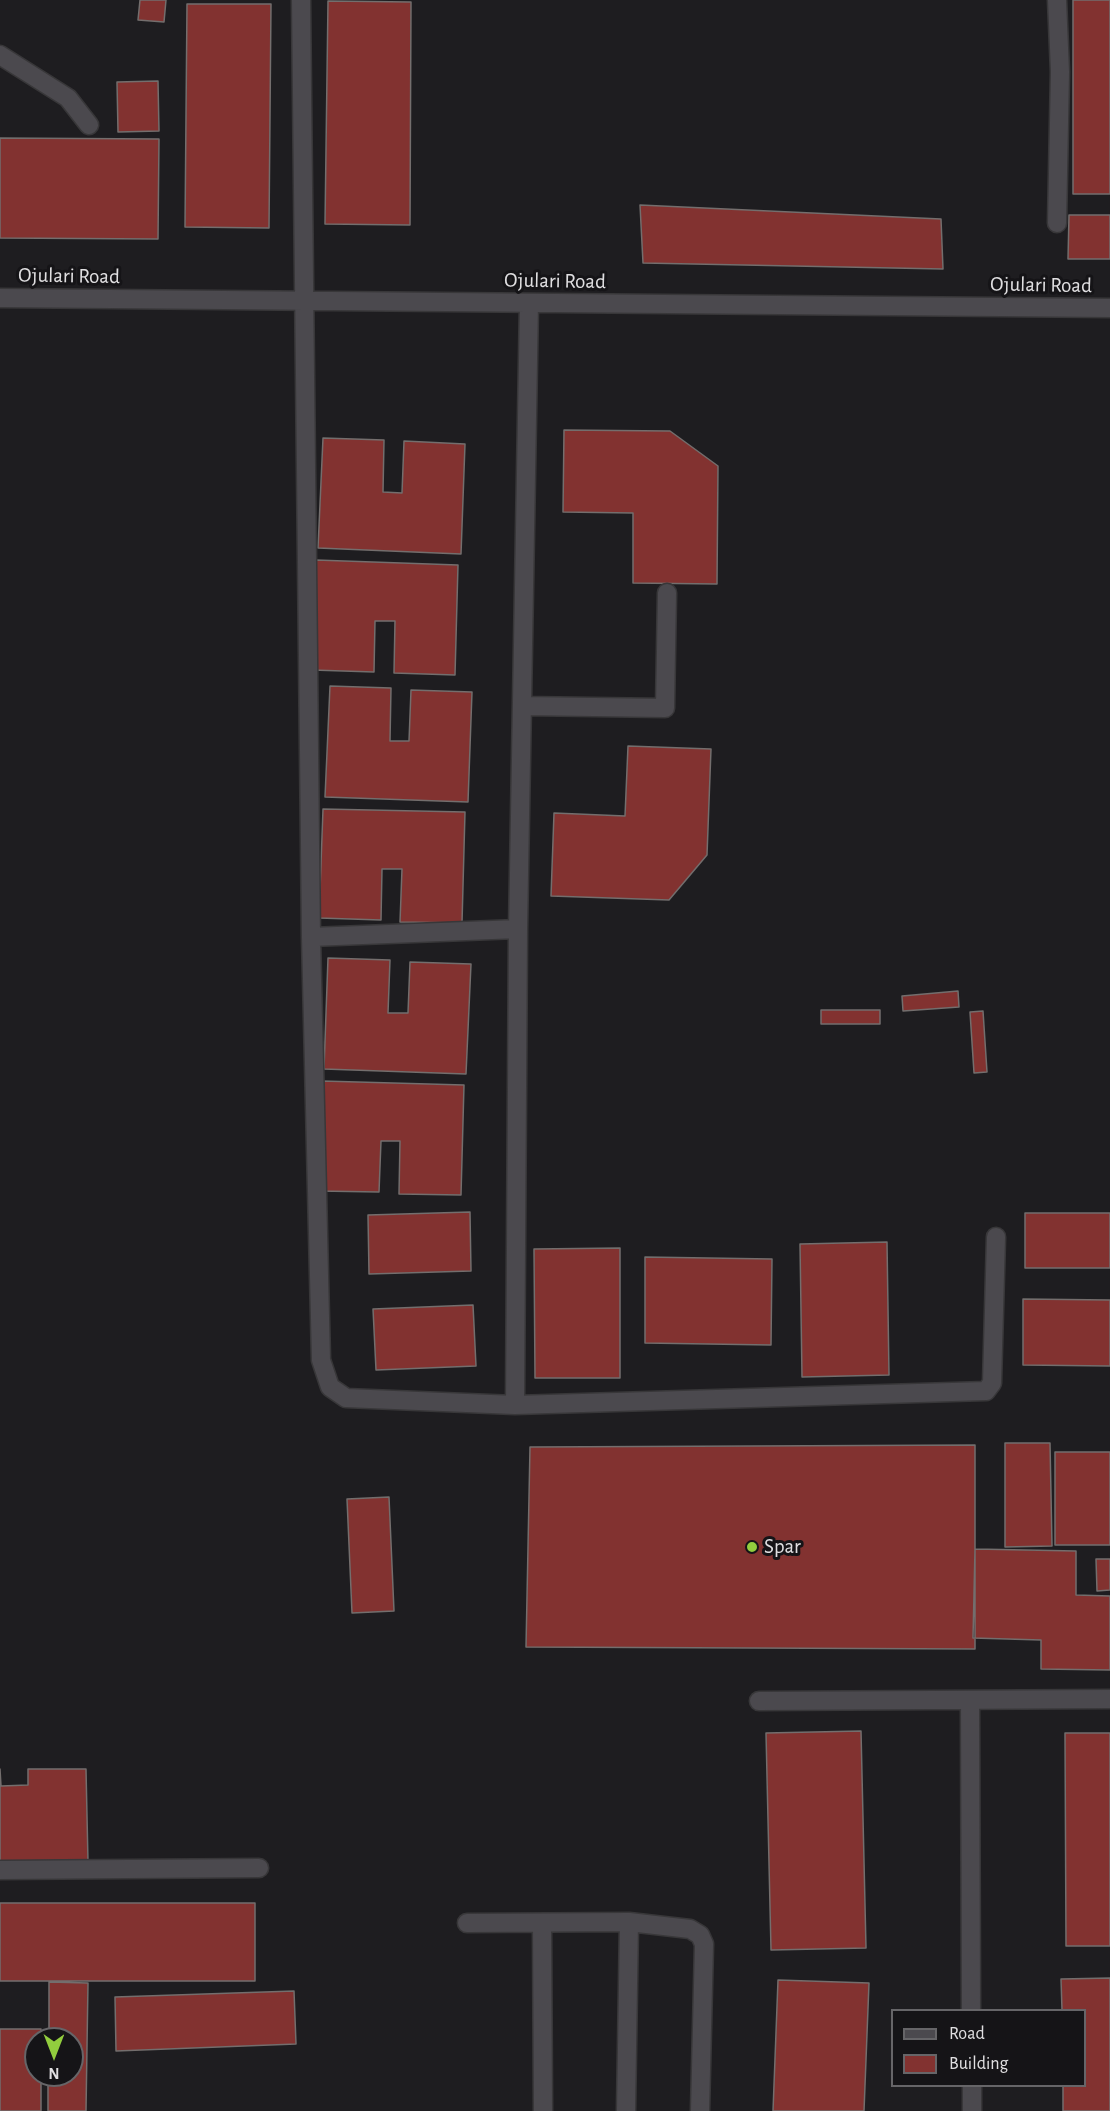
<!DOCTYPE html>
<html>
<head>
<meta charset="utf-8">
<style>
	body { margin:0 }
	#map { position:relative; width:1110px; height:2111px; overflow:hidden; background:#1e1d20; font-family:"Alegreya Sans",sans-serif }
	canvas { display:block }
	.legend { position:absolute; left:891px; top:2009px; width:195px; height:78px; box-sizing:border-box; background:#151417; border:2px solid #666568; margin:0; padding:8px 10px; list-style:none; font-size:18px; color:#e0dfe1 }
	.legend li { display:flex; align-items:center; gap:12px; height:30px }
	.legend b { width:30px; border:2px solid #666568 }
	.north { position:absolute; left:24px; top:2027px; width:60px; height:60px; box-sizing:border-box; background:#151417; border:2px solid #666568; border-radius:50%; rotate:180deg; font-size:16px; font-weight:700; line-height:24px; text-align:center; color:#e0dfe1 }
	.north::after { content:''; display:block; margin:auto; width:21px; height:27px; background:#92cd3e; clip-path:polygon(50% 0,100% 100%,50% 72%,0 100%) }
</style>
</head>
<body>
<div id="map">
<canvas width="1110" height="2111"></canvas>
<ul class="legend">
<li><b style="height:8px;background:#4b494e"></b>Road</li>
<li><b style="height:16px;background:#823230"></b>Building</li>
</ul>
<div class="north">N</div>
</div>
<script>
const ctx = document.querySelector('canvas').getContext('2d');
ctx.lineJoin = 'round';
function paint(path, color) { ctx.fillStyle = color; ctx.fill(path, 'evenodd'); }
function trace(path, color, width, dash) { ctx.strokeStyle = color; ctx.lineWidth = width; ctx.lineCap = dash ? 'butt' : 'round'; ctx.setLineDash(dash || []); ctx.stroke(path); }
function label(font, color, halo, rows, align = 'center') {
  ctx.font = font + ' "Alegreya Sans",sans-serif'; ctx.lineWidth = 6; ctx.setLineDash([]); ctx.textBaseline = 'middle'; ctx.strokeStyle = halo; ctx.fillStyle = color; for (const [text, x, y, turn = 0] of rows) {
    ctx.save(); ctx.translate(x, y); ctx.rotate((+turn || 0) * Math.PI / 180); ctx.textAlign = isNaN(turn) ? turn : align; if (halo) ctx.strokeText(text, 0, 0); ctx.fillText(text, 0, 0); ctx.restore();
  }
}
const building = new Path2D(`
	M140 0H166L164 22 138 20Z
	M1073 0H1110V194H1073Z
	M328 1 411 2 410 225 325 224Z
	M187 4H271L269 228 185 227Z
	M158 81 159 131 118 132 117 82Z
	M0 138 159 139 158 239 0 238Z
	M640 205 941 219 943 269 643 263Z
	M1069 215H1110V259H1068Z
	M564 430 670 431 718 466 717 584 633 583V513L563 512Z
	M323 438 384 440 383 492 402 493 404 441 465 444 461 554 318 548Z
	M316 560 458 565 455 675 394 673 395 621H375L374 672 312 670Z
	M330 686 391 688 390 741H409L411 690 472 692 468 802 325 797Z
	M628 746 711 749 707 855 669 900 551 896 554 813 625 816Z
	M323 809 465 812 462 923 400 922 402 869H382L381 920 319 918Z
	M328 958 390 960 388 1013H408L410 962 471 964 466 1074 324 1069Z
	M958 991 959 1007 903 1011 902 996Z
	M821 1010H880V1024H821Z
	M983 1011 987 1072 974 1073 970 1012Z
	M322 1081 464 1085 461 1195 399 1194 400 1141H381L379 1192 318 1191Z
	M470 1212 471 1271 369 1274 368 1215Z
	M1025 1213H1110V1268H1025Z
	M887 1242 889 1375 802 1377 800 1244Z
	M620 1248V1378H535L534 1249Z
	M645 1257 772 1259 771 1345 645 1343Z
	M1023 1299 1110 1300V1366L1023 1365Z
	M473 1305 476 1366 376 1370 373 1309Z
	M1005 1443H1050L1052 1546 1005 1547Z
	M975 1445V1649L526 1647 530 1447Z
	M1055 1452H1110V1545H1055Z
	M389 1497 394 1611 352 1613 347 1499Z
	M975 1549 1076 1551V1595L1110 1596V1670L1041 1669V1640L973 1638Z
	M1096 1559H1110V1590L1097 1591Z
	M861 1731 866 1948 771 1950 766 1733Z
	M1065 1733H1110V1946H1066Z
	M0 1769 1 1786 28 1785V1769H86L88 1862 0 1863Z
	M0 1903H255V1981H0Z
	M1110 1978V2111H1063V2086H1084V2010H1062L1061 1979Z
	M778 1980 869 1983 864 2111H773Z
	M49 1982 88 1983 86 2111H48V2075H72V2039H49Z
	M294 1991 296 2044 116 2051 115 1997Z
	M0 2029H41V2039H36V2075H41V2111H0Z`);
const minor = new Path2D(`
	M301 0 311 937 321 1360 330 1387 346 1398 515 1405
	M0 55 68 98 89 125
	M1057 223 1060 72 1057 0
	M0 298 1110 308
	M529 303 518 929 515 1405 986 1391 992 1383 996 1237
	M523 706 665 708 667 593
	M311 937 518 929
	M970 1700 971 2010
	M759 1701 1110 1699
	M0 1870 259 1868
	M467 1923 629 1922 690 1929 700 1935 704 1944 700 2111
	M542 1923 543 2111
	M972 2086V2111
	M626 2111 629 1922`);
const markers = [
	[752,1547,6,"#92cd3e"]
];
const streetNames = [
	["Ojulari Road",69,276,1],
	["Ojulari Road",555,281,1],
	["Ojulari Road",1041,285,1]
];
const poiNames = [
	["Spar",764,1547]
];
paint(building, '#823230');
trace(building, '#736e6d', 1.5);
trace(minor, '#383739', 21);
trace(minor, '#4b494e', 18);
for (const [x, y, r, color] of markers) { const dot = new Path2D(); dot.arc(x, y, r, 0, 2 * Math.PI); ctx.fillStyle = color; ctx.fill(dot); trace(dot, '#151417', 2); }
label('21px', '#e0dfe1', '#151417', streetNames);
label('21px', '#e0dfe1', '#151417', poiNames, 'left');
</script>
</body>
</html>
